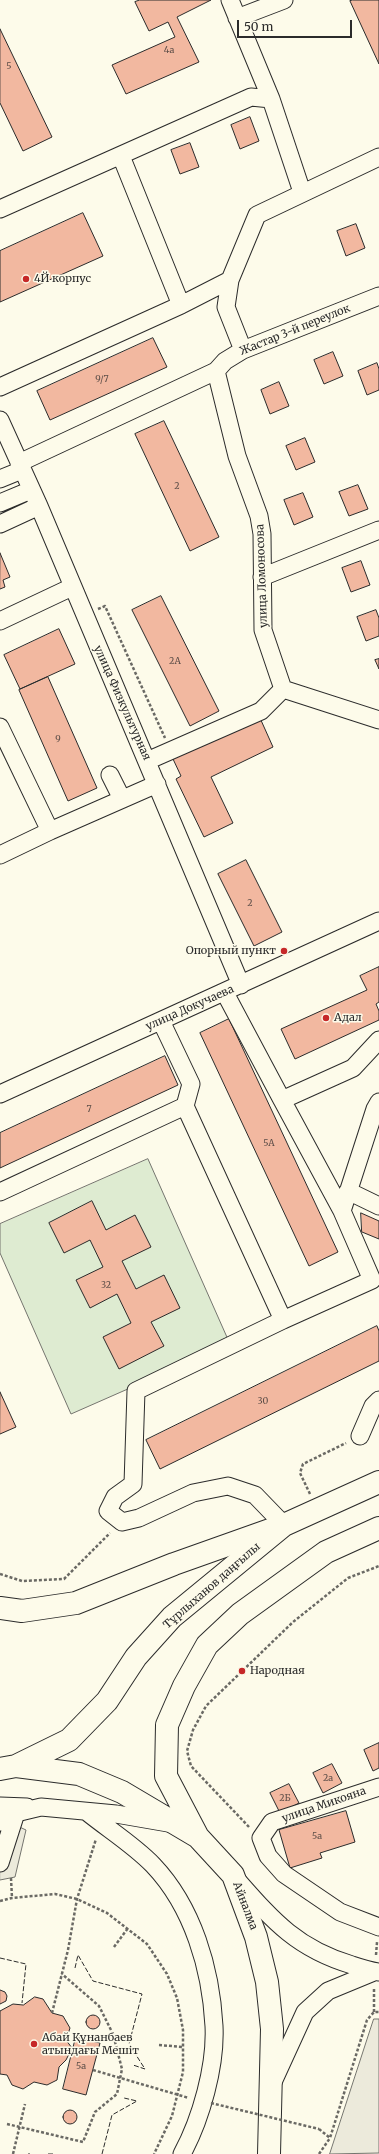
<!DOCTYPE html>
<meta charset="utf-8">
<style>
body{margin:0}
#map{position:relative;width:379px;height:2154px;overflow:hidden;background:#fdfbea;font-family:Merriweather,serif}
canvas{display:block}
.scale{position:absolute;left:237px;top:20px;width:115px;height:18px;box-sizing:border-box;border:2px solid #2b2b2b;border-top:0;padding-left:5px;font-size:12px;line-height:14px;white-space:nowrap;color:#2b2b2b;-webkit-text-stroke:3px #fdfbea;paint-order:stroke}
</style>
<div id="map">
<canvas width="379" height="2154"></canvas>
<div class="scale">50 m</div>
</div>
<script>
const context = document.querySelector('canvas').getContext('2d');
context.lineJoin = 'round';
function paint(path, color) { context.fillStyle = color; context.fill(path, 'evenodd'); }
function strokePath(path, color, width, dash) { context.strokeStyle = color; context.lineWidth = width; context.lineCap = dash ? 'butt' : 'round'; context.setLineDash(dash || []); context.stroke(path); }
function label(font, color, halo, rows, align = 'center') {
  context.font = font + ' Merriweather,serif'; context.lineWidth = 3; context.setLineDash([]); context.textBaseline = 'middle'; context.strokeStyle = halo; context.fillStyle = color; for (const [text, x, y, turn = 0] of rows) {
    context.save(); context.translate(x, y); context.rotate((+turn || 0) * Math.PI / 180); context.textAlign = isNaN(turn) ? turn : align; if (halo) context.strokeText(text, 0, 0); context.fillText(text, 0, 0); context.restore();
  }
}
const green = new Path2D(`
 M148 1159 230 1344 71 1414 0 1253V1224Z`);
const parking = new Path2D(`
 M0 1818 26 1830 15 1877 0 1880Z
 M374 2019H379V2153L330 2154Z`);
const building = new Path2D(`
 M140 0H211L177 17 199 62 126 94 112 65 175 37 168 22 149 31 135 2Z
 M353 0H379V64L350 1Z
 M0 29 52 137 23 151 0 103Z
 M250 117 259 141 240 149 231 125Z
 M190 143 199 167 180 174 171 150Z
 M83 213 103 256 0 302V251Z
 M356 224 365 248 346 256 337 231Z
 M153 338 167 367 50 420 37 391Z
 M333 352 343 376 324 384 314 360Z
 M377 363 379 369V390L367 395 358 371Z
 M279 382 289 406 270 414 261 390Z
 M164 421 219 537 190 551 135 434Z
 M305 438 315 462 296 470 286 446Z
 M358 485 368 509 349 516 339 492Z
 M303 493 313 517 294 525 284 500Z
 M0 553 10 577 3 580 5 587 0 589Z
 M361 561 370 585 351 592 342 568Z
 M161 596 219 711 190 726 132 610Z
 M376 610 379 618V636L366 641 357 617Z
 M59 629 75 664 20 689 4 655Z
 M379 659V669L375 660Z
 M48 677 97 788 68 801 19 690Z
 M260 718 273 747 211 777 233 823 204 837 176 779 181 776 173 759Z
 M246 860 282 932 254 946 218 874Z
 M379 967V1002L376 1004 379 1011V1020L295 1059 281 1029 367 990 360 976Z
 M229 1019 338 1252 309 1266 200 1033Z
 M165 1056 178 1085 0 1168V1133Z
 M92 1201 106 1230 135 1215 151 1247 122 1261 136 1289 164 1275 180 1308 151 1322 164 1346 119 1369 103 1337 131 1323 117 1294 90 1308 76 1280 103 1267 90 1240 64 1253 49 1223Z
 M361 1213 379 1221V1239L362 1232Z
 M377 1326 379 1331V1361L160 1469 146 1440Z
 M0 1392 16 1427 0 1434Z
 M379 1743V1768L373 1771 364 1750Z
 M332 1764 342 1783 323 1793 313 1773Z
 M289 1784 299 1803 280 1813 270 1793Z
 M346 1811 355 1842 320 1853 322 1858 290 1868 279 1830Z
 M0 1990 5 1992 7 1996 6 2001 0 2004Z
 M35 1997 43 1999 52 2013 63 2016 70 2028 66 2040 72 2048 66 2060 59 2067 57 2080 47 2085 34 2082 23 2089 12 2085 7 2075 0 2074V2011L13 2004 23 2005Z
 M86 2022a7 7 0 1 1 14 0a7 7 0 1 1-14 0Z
 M76 2037 100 2043 86 2095 63 2089Z
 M63 2117a7 7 0 1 1 14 0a7 7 0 1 1-14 0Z`);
const path = new Path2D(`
 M98 609 105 606 165 738
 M310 1494 300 1473 303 1464 346 1443
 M0 1574 22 1581 64 1579 110 1533
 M249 1827 191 1766 187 1751 193 1730 206 1706 293 1622 348 1578 379 1566
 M11 1878 12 1898
 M0 1901 12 1898 55 1894 77 1899 107 1913 147 1944 167 1974 177 1998 183 2030V2072L172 2116 154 2154
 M114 1947 128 1928
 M376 1955 377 1942
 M374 2012V1988
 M52 2013 68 1950 77 1899 96 1839
 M159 2045 183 2047
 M93 2070 189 2098
 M7 2124 83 2142 95 2112 117 2094 122 2069 113 2034 99 2006 62 1974
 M319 2129 330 2138 367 2020 374 2012H379
 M13 2154 25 2104
 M319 2154 330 2138`);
const minor = new Path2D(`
 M230 0 271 99
 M237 18 284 0
 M121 156 181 305 230 280
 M0 209 251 97 271 99 302 192
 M243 350 226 307 230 280 257 215 379 157
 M216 371 237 456 259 516 262 534 263 630 283 689
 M0 387 181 305
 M0 420 39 506 241 985
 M19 463 216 371 225 361 243 350 379 296
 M0 479 22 470
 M0 503 31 490
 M0 524 39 506
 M262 577 379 530
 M0 621 72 587
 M283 689 379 720
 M0 727 50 831 157 784
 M147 761 261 711 283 689
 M110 775 122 799
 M0 855 50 831
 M225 993 282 1100 353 1068 379 1040
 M0 1094 379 921
 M282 1100 342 1211
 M185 1106 283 1320 136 1391 133 1484 115 1497 108 1511 122 1522 139 1518 193 1493 228 1486 255 1495 284 1525
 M348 1191 379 1206
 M0 1192 185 1106 191 1084 161 1021
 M283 1320 372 1280 342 1211 375 1109 379 1102
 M360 1436 373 1406 379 1400
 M379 1787 272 1822 261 1838 268 1856 284 1874 340 1912 379 1927
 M0 1806 27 1807
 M87 1812C108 1829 135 1846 153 1865 193 1907 211 1969 214 2026 216 2066 201 2119 182 2154
 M0 1822 16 1813 41 1807 116 1814 168 1823
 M0 1863 16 1813
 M238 1881C274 1922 298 1949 352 1965 361 1968 370 1971 379 1972
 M273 2082 305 2012 328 1991 374 1972`);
const major = new Path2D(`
 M0 1608 22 1611 76 1603 174 1564 281 1526`);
const highway = new Path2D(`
 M16 1766 69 1740 107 1701 136 1657 172 1617 284 1525 379 1482
 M0 1769 16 1766 79 1774 122 1792 198 1837 233 1875 256 1937 267 1982 272 2029 269 2154
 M198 1837 166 1776 167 1725 184 1686 207 1645 240 1614 326 1552 379 1528`);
const pathBridge = new Path2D(`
 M211 2103 319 2129`);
const fence = new Path2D(`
 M0 1958 26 1964 22 2003
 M75 1968 78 1955 93 1981 142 1994 129 2044 145 2069 133 2065
 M29 2154V2153
 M48 2154H55
 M102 2154 112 2115 137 2101 124 2098`);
const markers = [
 [26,279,4,"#c62828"],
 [284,951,4,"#c62828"],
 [326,1018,4,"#c62828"],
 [242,1671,4,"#c62828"],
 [34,2044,4,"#c62828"]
];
const numberNames = [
 ["4а",169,50],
 ["5",9,66],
 ["9/7",102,379],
 ["2",177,486],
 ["2А",175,661],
 ["9",58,739],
 ["2",250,903],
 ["7",89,1109],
 ["5А",269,1143],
 ["32",106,1285],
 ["30",263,1401],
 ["2а",328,1778],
 ["2Б",285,1798],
 ["5а",317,1836],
 ["5а",81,2066]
];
const poiNames = [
 ["4Й корпус",34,279],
 ["Опорный пункт",276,951,"right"],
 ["Адал",334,1018],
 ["Народная",250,1671],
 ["Абай Құнанбаев",42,2038],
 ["атындағы Мешіт",42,2051]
];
const streetNames = [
 ["Жастар 3-й переулок",295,330,-22],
 ["улица Ломоносова",262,576,-92],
 ["улица Физкультурная",122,703,66],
 ["улица Докучаева",190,1008,-24],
 ["Тұрлыханов даңғылы",212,1586,-41],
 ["улица Микояна",324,1805,-19],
 ["Айналма",245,1906,69]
];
paint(green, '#deebd1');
strokePath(green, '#74746e', 1);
paint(parking, '#eceadb');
strokePath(parking, '#74746e', 1);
paint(building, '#f2b8a0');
strokePath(building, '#2b2b2b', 1);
strokePath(minor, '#2b2b2b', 19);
strokePath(major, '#2b2b2b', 24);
strokePath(highway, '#2b2b2b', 24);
strokePath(path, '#6a6964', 2.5, [3, 2]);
strokePath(minor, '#fdfbea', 17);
strokePath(major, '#fdfbea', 22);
strokePath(highway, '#fdfbea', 22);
strokePath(pathBridge, '#6a6964', 2.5, [3, 2]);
strokePath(fence, '#2b2b2b', 1, [5, 2]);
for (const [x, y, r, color] of markers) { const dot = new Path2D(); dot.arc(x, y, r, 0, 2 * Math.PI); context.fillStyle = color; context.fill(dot); strokePath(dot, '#fdfbea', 1.5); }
label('9px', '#5d4e48', null, numberNames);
label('11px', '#2b2b2b', '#fdfbea', poiNames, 'left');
label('11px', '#2b2b2b', '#fdfbea', streetNames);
</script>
